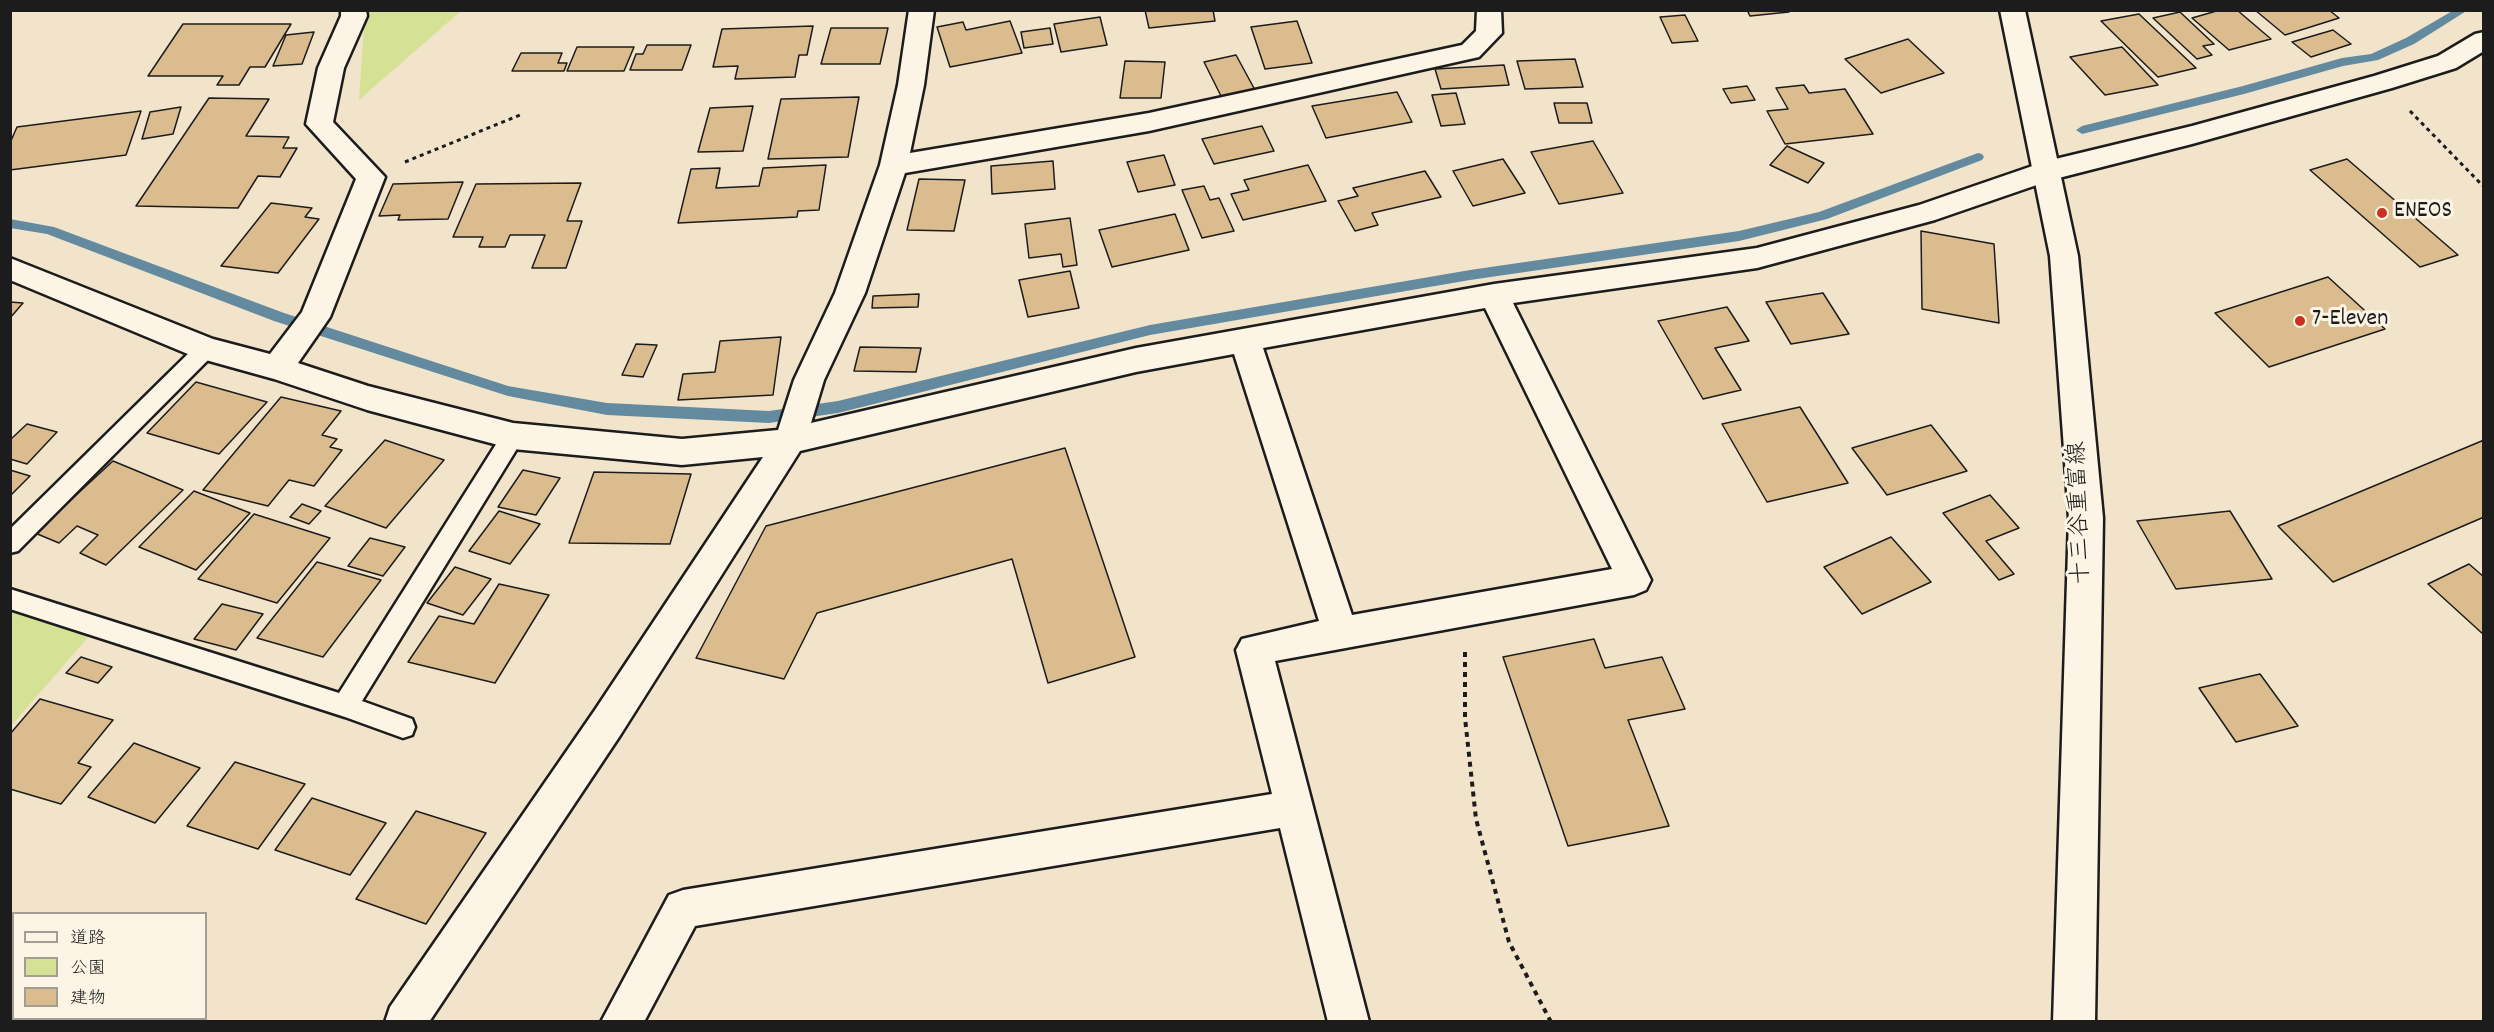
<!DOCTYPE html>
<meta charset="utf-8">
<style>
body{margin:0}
#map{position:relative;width:2494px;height:1032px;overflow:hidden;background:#f2e4cb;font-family:Dekko,"Klee One",sans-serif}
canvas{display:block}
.frame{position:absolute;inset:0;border:12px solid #1c1c1c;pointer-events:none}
.legend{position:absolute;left:12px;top:912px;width:195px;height:108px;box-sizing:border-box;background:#fcf5e5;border:2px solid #a29e95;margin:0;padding:8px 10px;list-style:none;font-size:18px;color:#1c1c1c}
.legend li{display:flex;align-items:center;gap:12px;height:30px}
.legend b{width:30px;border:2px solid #a29e95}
</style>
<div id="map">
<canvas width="2494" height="1032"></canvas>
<div class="frame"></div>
<ul class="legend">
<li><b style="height:8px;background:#fcf5e5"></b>道路</li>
<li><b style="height:16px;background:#d5e194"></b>公園</li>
<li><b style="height:16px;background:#dbbc8e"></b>建物</li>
</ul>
</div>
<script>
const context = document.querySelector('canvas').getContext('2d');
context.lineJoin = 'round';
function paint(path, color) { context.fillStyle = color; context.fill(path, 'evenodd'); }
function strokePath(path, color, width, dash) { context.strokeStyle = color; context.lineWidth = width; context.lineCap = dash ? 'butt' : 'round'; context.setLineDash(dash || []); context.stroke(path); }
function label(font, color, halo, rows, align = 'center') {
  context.font = font + ' Dekko,"Klee One",sans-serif'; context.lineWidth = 6; context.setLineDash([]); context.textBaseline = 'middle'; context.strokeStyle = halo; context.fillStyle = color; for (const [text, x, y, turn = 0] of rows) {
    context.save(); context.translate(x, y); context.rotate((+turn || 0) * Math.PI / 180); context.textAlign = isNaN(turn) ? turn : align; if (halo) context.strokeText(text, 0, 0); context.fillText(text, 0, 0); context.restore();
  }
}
const green = new Path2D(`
 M365 11H461L359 100Z
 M11 611 90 635 11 726 10 611Z`);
const stream = new Path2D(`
 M2454 10H2468L2414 44 2378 60 2343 66 2244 94 2082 134 2076 130 2082 126 2243 86 2342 58 2371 54 2406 38Z
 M1978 153 1982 154 1984 157 1982 160 1827 219 1739 241 1470 280 1150 335 838 413 769 423 607 415 508 396 274 321 47 234 10 228V219L54 227 284 313 508 386 607 403 769 411 838 401 1150 325 1470 270 1739 231 1819 212Z`);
const building = new Path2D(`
 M1145 10H1213L1215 21 1149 28Z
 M1747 10H1788L1789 12 1750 16Z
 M2220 10H2237L2271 39 2229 50 2192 18Z
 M2255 10H2329L2339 18 2285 35Z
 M2180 12 2214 44 2203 46 2212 55 2197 59 2153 18Z
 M2139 14 2196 68 2158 77 2101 21Z
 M1685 15 1698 41 1672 43 1660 17Z
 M1100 17 1107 45 1061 52 1054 24Z
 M1010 21 1022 53 950 67 937 27 963 22 966 30Z
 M1297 21 1312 63 1265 69 1251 27Z
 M183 24H291L265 67H250L239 85H217L223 76H148Z
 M813 26 807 55H799L795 77 735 79 738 66 713 67 722 29Z
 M831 28H888L880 64H821Z
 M1050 28 1053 44 1024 48 1021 32Z
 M2333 30 2351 44 2311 57 2292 42Z
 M314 32 302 64 273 66 286 35Z
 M1908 39 1944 73 1881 93 1845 59Z
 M647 45H691L682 70H630L636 54H643Z
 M577 47H634L624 71H567Z
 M2122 47 2158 85 2105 95 2070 57Z
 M521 53H562L558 63H567L564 71H512Z
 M1236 55 1255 90 1222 98 1204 62Z
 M1575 59 1583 87 1525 89 1517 61Z
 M1125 61 1165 62 1161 98H1120Z
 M1504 65 1509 85 1441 89 1435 69Z
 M1804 85 1809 93 1845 89 1873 134 1785 144 1767 111 1788 109 1776 88Z
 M1747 86 1755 100 1731 103 1723 89Z
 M1397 92 1412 122 1326 138 1312 106Z
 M1456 93 1465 124 1441 126 1432 95Z
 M859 97 848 157 768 159 781 99Z
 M209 98 269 99 246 136 289 137 283 148H297L280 177 258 176 238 208 136 206Z
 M1554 103H1587L1592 123H1559Z
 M753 106 743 151 698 152 710 108Z
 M181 107 173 134 142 139 150 112Z
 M141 111 126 155 10 170V143L17 127Z
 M1262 126 1274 151 1214 164 1202 139Z
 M1593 141 1623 193 1559 204 1531 152Z
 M1787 146 1824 163 1808 183 1770 165Z
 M1164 155 1175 185 1138 192 1127 162Z
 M1503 159 1525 193 1473 206 1453 171Z
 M2347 159 2458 255 2420 267 2310 170Z
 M1053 161 1055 189 992 194 991 166Z
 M826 165 819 210 798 211 797 217 678 223 691 169 720 168 716 188 759 186 763 168Z
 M1308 165 1326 201 1243 220 1231 194 1249 190 1244 180Z
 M1425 171 1441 197 1372 213 1378 225 1355 231 1338 201 1358 196 1353 188Z
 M919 179 965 180 954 231 907 230Z
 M463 182 448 219 398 220 400 215 379 216 393 184Z
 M581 183 567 221H582L566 268H532L545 235H510L505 247H479L483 237H453L476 184Z
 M1204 186 1210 200 1219 198 1234 231 1202 238 1182 190Z
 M271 203 312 208 305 217 319 219 278 273 221 266Z
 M1175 214 1189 250 1112 267 1099 230Z
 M1070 218 1077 265 1063 267 1061 254 1029 258 1025 224Z
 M1921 231 1994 244 1999 323 1922 309Z
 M1070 271 1079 308 1028 317 1019 280Z
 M2328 277 2385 329 2269 367 2215 313Z
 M1823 293 1849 334 1791 344 1766 302Z
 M919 294 918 307 872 308 873 296Z
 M10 302 23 303 10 318Z
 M1727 307 1749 341 1715 348 1741 390 1703 399 1658 321Z
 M781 337 773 395 678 400 683 374 715 372 720 341Z
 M636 344 657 345 643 377 622 375Z
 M860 347 921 348 916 372 854 371Z
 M196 382 267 402 219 454 147 433Z
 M281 397 341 411 322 435 337 439 330 447 342 450 314 486 289 480 268 506 203 490Z
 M1800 407 1848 483 1767 502 1722 424Z
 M27 424 57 432 27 464 10 459V440Z
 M1931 425 1967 471 1887 495 1852 448Z
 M385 440 444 460 386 528 325 506Z
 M2484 440V517L2333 582 2278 526Z
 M1065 448 1135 657 1048 683 1012 559 817 613 784 679 696 658 766 526Z
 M113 461 183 490 106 565 80 553 98 535 77 526 59 543 35 533Z
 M10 470 30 476 10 496Z
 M523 470 560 478 536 515 498 507Z
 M594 472 691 474 670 544 569 543Z
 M194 491 250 513 196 570 139 547Z
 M1990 495 2019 528 1986 541 2014 574 1999 580 1943 513Z
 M302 504 321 511 309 524 290 517Z
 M499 511 540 524 510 564 469 551Z
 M2230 511 2272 579 2176 589 2137 521Z
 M254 514 330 538 277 603 198 579Z
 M1891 537 1931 582 1862 614 1824 567Z
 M370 538 405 547 383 576 348 566Z
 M317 562 381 580 323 657 257 638Z
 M2469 564 2484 577V635L2428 584Z
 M455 567 491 579 463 615 427 603Z
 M499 584 549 595 495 683 408 662 439 616 474 624Z
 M222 604 263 614 236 650 194 639Z
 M1594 639 1605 668 1662 657 1685 709 1628 720 1669 826 1568 846 1503 657Z
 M81 657 112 667 98 683 66 673Z
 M2260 674 2298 726 2236 742 2199 688Z
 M40 699 113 720 78 763 91 767 61 804 10 789V734Z
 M134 743 200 768 155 823 88 797Z
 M235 762 305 784 258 849 187 826Z
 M312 798 386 823 350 875 275 850Z
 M416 811 486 833 426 924 356 899Z`);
const pathFar1 = new Path2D(`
 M2410 111 2484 187
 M405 162 520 115`);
const path = new Path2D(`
 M1465 652V718L1476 819 1509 942 1551 1022`);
const service = new Path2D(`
 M206 341 213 343 216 349 213 355 18 551 10 553V529L199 343Z
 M513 427 521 430 524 436 521 442 362 701 412 719 415 727 412 735 403 738 345 717 10 609V589L339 693 505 430Z`);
const minor = new Path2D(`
 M341 10H366L367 16 344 68 333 122 385 177 330 317 298 363 368 386 513 423 682 439 778 430 794 380 835 293 880 165 898 85 909 10H934L924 85 910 153 1149 113 1462 45 1476 31 1477 10H1501L1502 33 1479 57 1470 59 1149 131 905 173 865 293 824 380 811 423 1136 348 1494 284 1757 248 1919 205 2047 161 2057 164 2061 171 2057 178 1935 220 1757 268 1513 303 1651 580 1646 590 1634 595 1275 661 1369 1022H1328L1280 828 695 926 644 1022H601L669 895 683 890 1272 794 1236 650 1242 639 1319 621 1234 354 1136 372 800 451 621 734 429 1022H385L390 1007 595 710 763 457 682 465 513 449 367 410 274 379 195 357 10 280V258L213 339 270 354 302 312 356 179 306 124 318 68 341 16ZM1485 308 1612 569 1352 615 1263 348Z`);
const tertiary = new Path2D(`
 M2484 32V51L2456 68 2392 88 2192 144 2047 181 2037 178 2033 171 2037 164 2047 161 2192 126 2374 76 2438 56 2475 34Z`);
const secondary = new Path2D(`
 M2000 10H2025L2078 256 2103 518 2095 1022H2053L2069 518 2050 256Z`);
const markers = [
 [2382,213,6,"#c8321e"],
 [2300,321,6,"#c8321e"]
];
const poiNames = [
 ["ENEOS",2394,213],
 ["7-Eleven",2312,321]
];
const streetNames = [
 ["十三谷重富線",2082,513,-92]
];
paint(green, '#d5e194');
paint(stream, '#638a9e');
paint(building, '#dbbc8e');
strokePath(building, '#1c1c1c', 1.5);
strokePath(service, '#1c1c1c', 5);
strokePath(minor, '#1c1c1c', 5);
strokePath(tertiary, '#1c1c1c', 5);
strokePath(secondary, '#1c1c1c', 5);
strokePath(pathFar1, '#1c1c1c', 3, [4, 4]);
strokePath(path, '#1c1c1c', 4, [5, 5]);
paint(service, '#fcf5e5');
paint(minor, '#fcf5e5');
paint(tertiary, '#fcf5e5');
paint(secondary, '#fcf5e5');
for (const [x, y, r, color] of markers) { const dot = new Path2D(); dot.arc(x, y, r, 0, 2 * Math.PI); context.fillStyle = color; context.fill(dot); strokePath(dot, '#fcf5e5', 2); }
label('24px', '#1c1c1c', '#fcf5e5', poiNames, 'left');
label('24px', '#1c1c1c', '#fcf5e5', streetNames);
</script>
